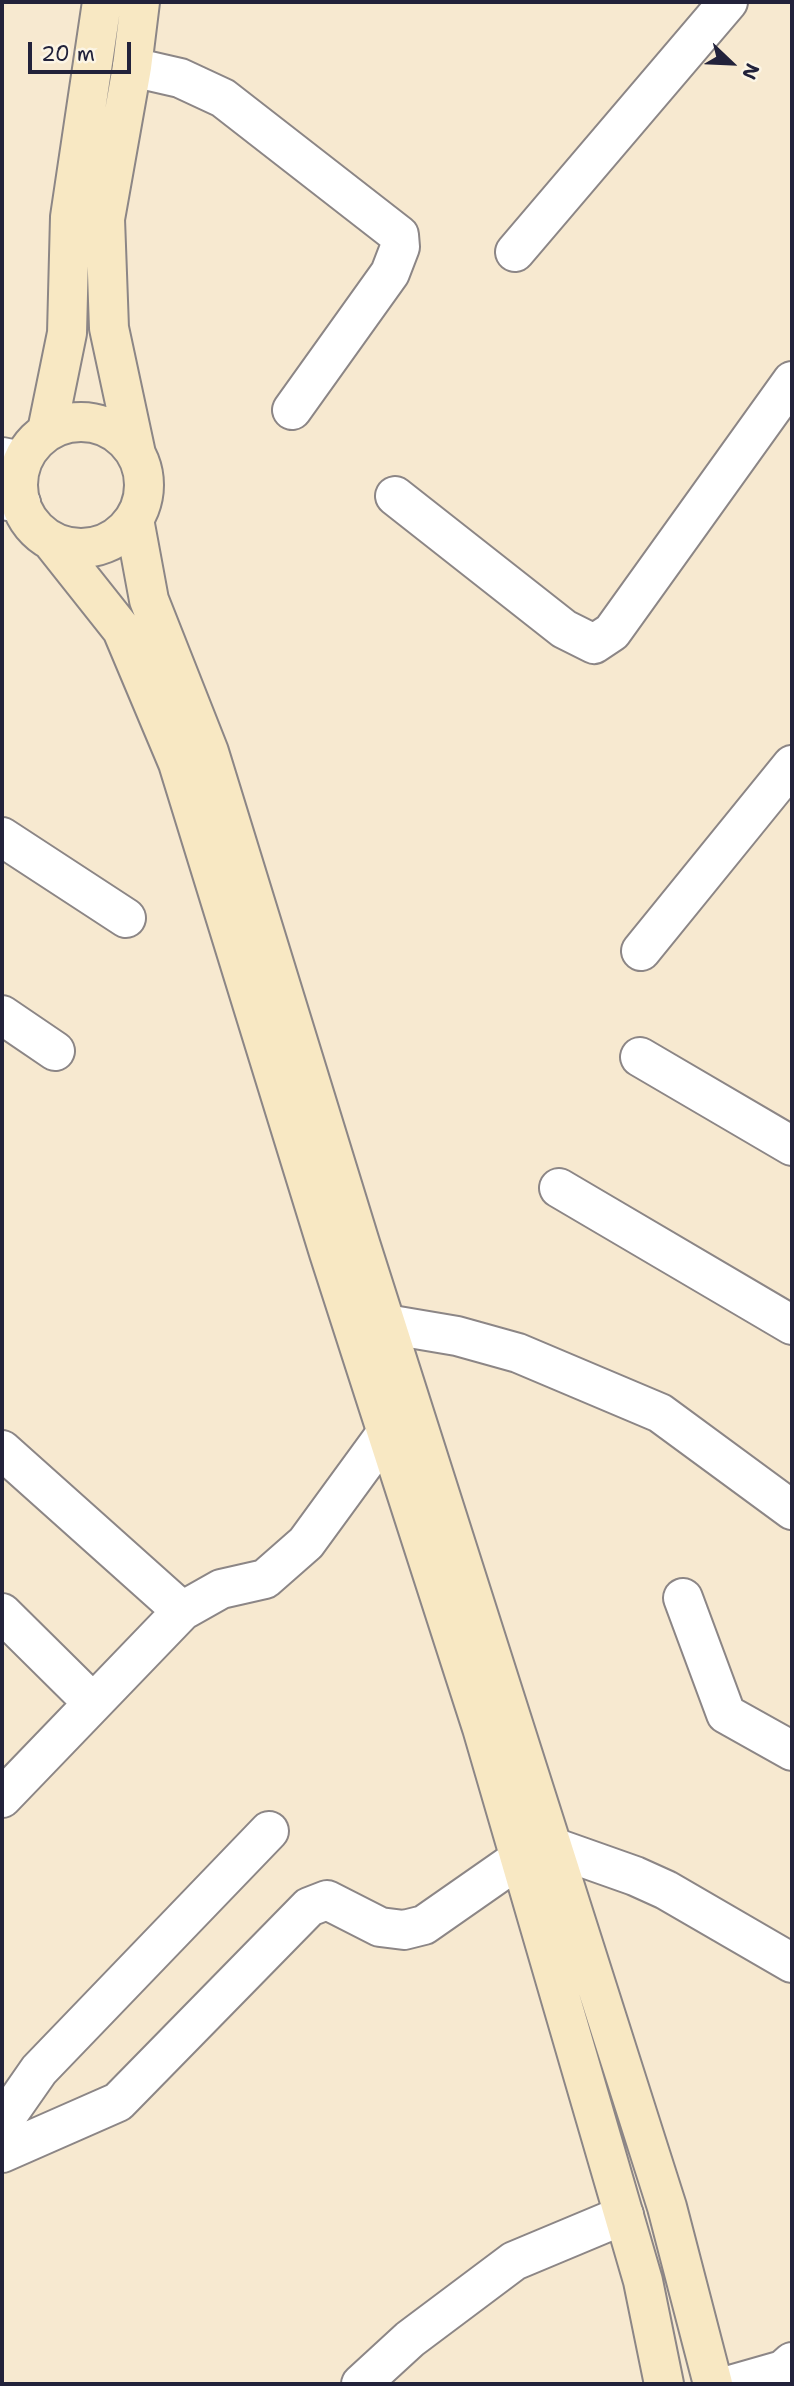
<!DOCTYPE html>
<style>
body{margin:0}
#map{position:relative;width:794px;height:2386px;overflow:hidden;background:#f7e9d0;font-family:"Shantell Sans",sans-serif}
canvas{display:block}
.frame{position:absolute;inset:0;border:4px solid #22223b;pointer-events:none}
.north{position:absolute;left:696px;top:28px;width:70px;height:70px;-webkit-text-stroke:5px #fcf5e5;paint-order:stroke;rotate:113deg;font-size:19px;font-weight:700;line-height:28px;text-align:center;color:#22223b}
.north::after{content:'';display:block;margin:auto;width:24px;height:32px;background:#22223b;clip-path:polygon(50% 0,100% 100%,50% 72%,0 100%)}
.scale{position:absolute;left:28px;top:42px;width:103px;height:32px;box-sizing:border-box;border:4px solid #22223b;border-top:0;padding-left:9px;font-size:21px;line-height:24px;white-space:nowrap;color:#22223b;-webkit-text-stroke:5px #fcf5e5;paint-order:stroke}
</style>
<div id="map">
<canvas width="794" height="2386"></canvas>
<div class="frame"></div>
<div class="north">N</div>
<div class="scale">20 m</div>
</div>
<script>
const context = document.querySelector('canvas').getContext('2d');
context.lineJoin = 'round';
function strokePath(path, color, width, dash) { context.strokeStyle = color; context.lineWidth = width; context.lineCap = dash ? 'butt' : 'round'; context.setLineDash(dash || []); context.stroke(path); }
const street = new Path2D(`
 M132 67 180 78 223 98 399 235 400 247 390 273 292 410
 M515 252 728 2
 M2 457 22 461
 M395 496 564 629 594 644 612 632 792 381
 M2 500 21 503
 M2 837 126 918
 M641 951 792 765
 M2 1015 55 1051
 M640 1057 792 1146
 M559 1188 792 1325
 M386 1324 457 1336 518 1353 660 1413 792 1510
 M2 1450 182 1611
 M683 1598 726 1714 792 1751
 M2 1613 93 1703
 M2 1798 182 1611 221 1589 265 1579 306 1543 387 1432
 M553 1847 635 1876 666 1890 792 1963
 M2 2123 39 2070 269 1831
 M2 2153 118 2102 309 1907 327 1900 380 1927 404 1930 424 1925 520 1858
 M361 2384 410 2339 514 2261 624 2215
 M734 2384 783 2370 792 2362`);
const secondary = new Path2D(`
 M18 485a63 63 0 1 1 126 0a63 63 0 1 1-126 0Z
 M47 431 67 333 70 217 102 2
 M136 454 109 328 105 219 132 67 140 2
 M134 519 149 600 209 752 360 1243 667 2207 713 2384
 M53 543 122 630 178 763 329 1253 482 1728 643 2281 664 2384`);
strokePath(street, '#8c8686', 42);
strokePath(secondary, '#8c8686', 42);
strokePath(street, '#fff', 38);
strokePath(secondary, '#f8e8c3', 38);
</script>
